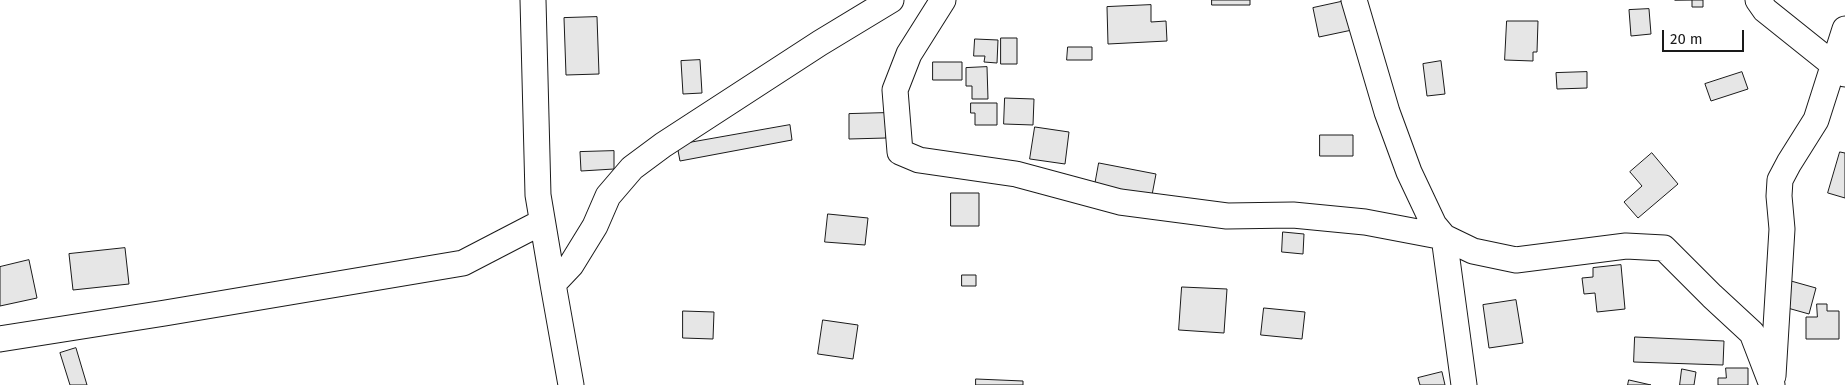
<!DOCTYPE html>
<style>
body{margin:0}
#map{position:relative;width:1845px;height:385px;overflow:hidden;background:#fff;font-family:"Fira Sans",sans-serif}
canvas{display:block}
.scale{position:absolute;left:1662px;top:30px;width:82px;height:22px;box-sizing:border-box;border:2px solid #1a1a1a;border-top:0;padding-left:6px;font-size:15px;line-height:18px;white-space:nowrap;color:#1a1a1a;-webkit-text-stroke:4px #fff;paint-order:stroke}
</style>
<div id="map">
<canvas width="1845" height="385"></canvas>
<div class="scale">20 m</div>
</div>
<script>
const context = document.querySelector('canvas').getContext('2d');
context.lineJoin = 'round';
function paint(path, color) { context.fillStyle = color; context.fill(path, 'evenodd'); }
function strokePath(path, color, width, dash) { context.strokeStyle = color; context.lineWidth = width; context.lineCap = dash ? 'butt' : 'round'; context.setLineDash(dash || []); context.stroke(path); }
const building = new Path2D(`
 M1212 0H1250V5H1212Z
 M1675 0H1703V7H1692V0Z
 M1345 1 1352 30 1319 37 1313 8Z
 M1151 5V22L1166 21 1167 41 1108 44 1107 7Z
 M1649 9 1651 34 1631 36 1629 10Z
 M597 17 599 74 566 75 564 18Z
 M1507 21H1538L1537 52H1533V61L1505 60Z
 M1001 38H1017V64H1001Z
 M975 39 998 40 997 63 984 62 985 56H974Z
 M1068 47H1092V60H1067Z
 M700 60 702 93 683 94 681 61Z
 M1441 61 1445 94 1427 96 1423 64Z
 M933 62H962V80H933Z
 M987 67 988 99H972V86H966V68Z
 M1587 72V88L1557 89 1556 73Z
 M1742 72 1748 89 1711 101 1705 84Z
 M1005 98 1034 99 1033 125 1004 124Z
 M971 103H997V125H975V113H971Z
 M886 113V138L849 139V114Z
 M790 125 792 140 680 161 677 145Z
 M1035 127 1069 132 1065 164 1030 159Z
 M1320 135H1353V156H1320Z
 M614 151V169L581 171 580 152Z
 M1840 152 1845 153V198L1828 193Z
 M1652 153 1678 184 1638 218 1624 202 1642 186 1630 172Z
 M1099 163 1156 174 1152 195 1095 185Z
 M951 193H979V226H951Z
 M828 214 868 218 865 245 825 242Z
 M1283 232 1304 234 1303 254 1282 252Z
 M125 248 129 284 73 290 69 254Z
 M29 260 37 298 0 306V267Z
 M1621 265 1625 309 1597 312 1595 293 1584 294 1582 278 1593 277V268Z
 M962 275H976V286H962Z
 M1791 281 1816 288 1809 314 1784 307Z
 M1182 287 1227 289 1224 333 1179 330Z
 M1516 300 1523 343 1489 348 1483 305Z
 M1817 304H1827V311H1839V339H1806V317H1817Z
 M1264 308 1305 312 1302 339 1261 335Z
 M683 311 714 312 713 339 683 338Z
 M823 320 858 325 853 359 818 354Z
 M1635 337 1724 341 1723 365 1634 362Z
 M76 348 87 385H70L60 353Z
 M1726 368H1748V385H1718V378H1726Z
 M1682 369 1696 372 1694 385H1680Z
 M1442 372 1445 385H1420L1418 378Z
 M976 379 1023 381V385H976Z
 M1629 380 1651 385H1628Z`);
const minor = new Path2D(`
 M533 0 538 195 553 284
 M943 0 909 54 895 90 900 152 919 160 1016 174 1120 202 1227 216 1293 215 1365 222 1444 237 1464 385
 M1354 0 1387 112 1409 172 1434 225 1444 237 1473 251 1516 260 1626 246 1664 248 1712 296 1752 333 1772 385
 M1758 0 1765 10 1845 74
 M0 339 165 313 463 263 542 222
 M1773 376 1782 229 1779 196 1780 180 1789 163 1816 120 1845 29
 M571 385 553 284 571 265 595 226 608 196 632 168 663 145 820 43 891 0`);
paint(building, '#e6e6e6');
strokePath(building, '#1a1a1a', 1);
strokePath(minor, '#1a1a1a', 27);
strokePath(minor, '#fff', 25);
</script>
